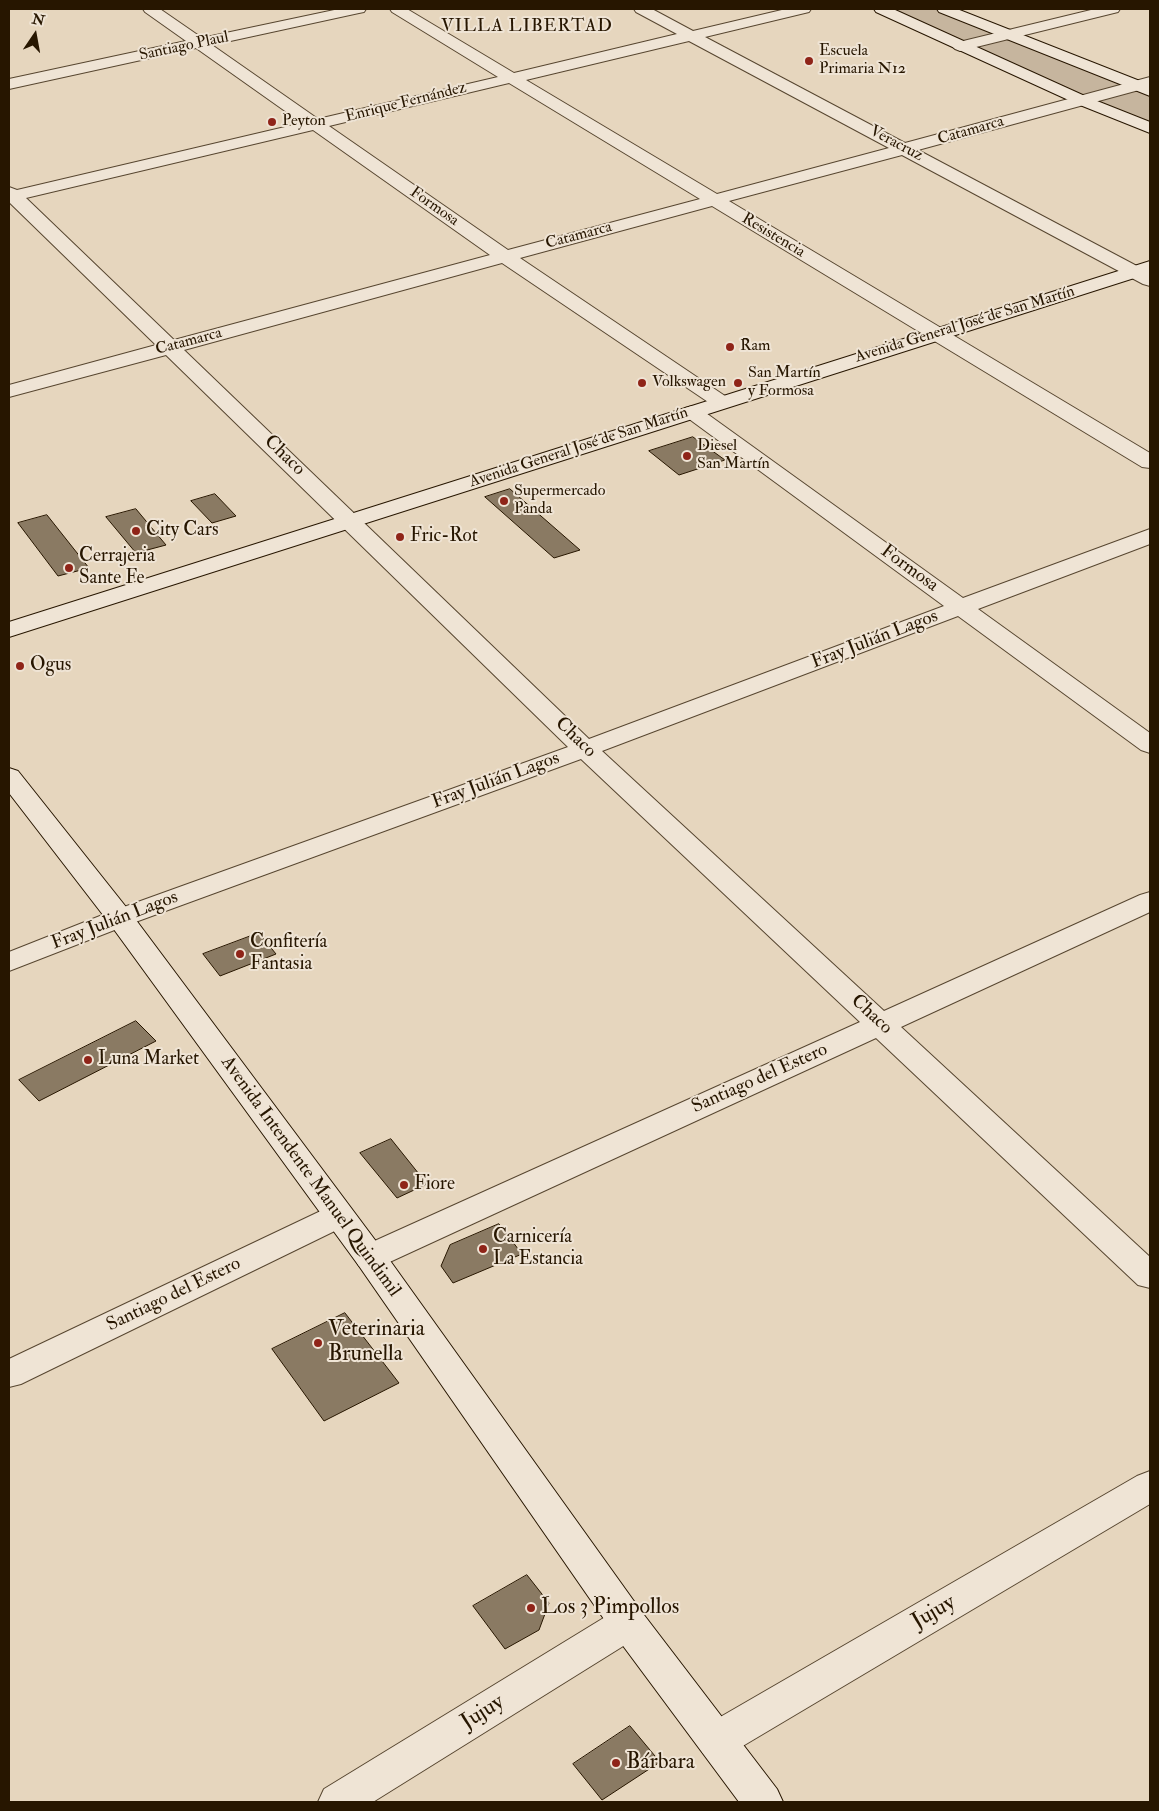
<!DOCTYPE html>
<meta charset="utf-8">
<style>
body{margin:0}
#map{position:relative;width:1159px;height:1811px;overflow:hidden;background:#e6d6be;font-family:"IM FELL Double Pica",serif}
canvas{display:block}
.frame{position:absolute;inset:0;border:10px solid #271600;pointer-events:none}
.north{position:absolute;left:10px;top:10px;width:50px;height:50px;-webkit-text-stroke:4px #efe4d5;paint-order:stroke;rotate:12deg;font-size:14px;font-weight:700;line-height:20px;text-align:center;color:#271600}
.north::after{content:'';display:block;margin:auto;width:18px;height:22px;background:#271600;clip-path:polygon(50% 0,100% 100%,50% 72%,0 100%)}
</style>
<div id="map">
<canvas width="1159" height="1811"></canvas>
<div class="frame"></div>
<div class="north">N</div>
</div>
<script>
const context = document.querySelector('canvas').getContext('2d');
context.lineJoin = 'round';
function paint(path, color) { context.fillStyle = color; context.fill(path, 'evenodd'); }
function strokePath(path, color, width, dash) { context.strokeStyle = color; context.lineWidth = width; context.lineCap = dash ? 'butt' : 'round'; context.setLineDash(dash || []); context.stroke(path); }
function label(font, color, halo, rows, align = 'center') {
  context.font = font + ' "IM FELL Double Pica",serif'; context.lineWidth = 4; context.setLineDash([]); context.textBaseline = 'middle'; context.strokeStyle = halo; context.fillStyle = color; for (const [text, x, y, turn = 0] of rows) {
    context.save(); context.translate(x, y); context.rotate((+turn || 0) * Math.PI / 180); context.textAlign = isNaN(turn) ? turn : align; if (halo) context.strokeText(text, 0, 0); context.fillText(text, 0, 0); context.restore();
  }
}
const green = new Path2D(`
 M881 9H944L1150 91V128L1081 100Z`);
const building = new Path2D(`
 M693 437 725 460 679 475 649 451Z
 M510 489 580 550 554 558 485 497Z
 M215 494 236 516 212 523 191 501Z
 M136 509 166 545 136 553 106 517Z
 M47 515 89 568 58 576 18 523Z
 M259 933 276 954 220 976 203 954Z
 M136 1021 156 1041 39 1101 19 1080Z
 M391 1139 427 1184 397 1198 360 1153Z
 M499 1224 522 1254 453 1283 441 1266 450 1245Z
 M345 1313 399 1383 324 1421 272 1349Z
 M527 1575 549 1603 539 1630 505 1649 473 1606Z
 M630 1726 660 1762 602 1800 573 1764Z`);
const street = new Path2D(`
 M143 9H160L202 38 339 9H366L364 12 359 13 212 45 318 119 498 77 392 12 390 9H407L514 73 677 34 636 12 634 9H652L693 31 786 9H811L809 12 705 37 905 143 1150 77V87L918 150 1150 273V286L1143 284 902 155 729 201 1150 453V468L1142 467 712 206 520 258 728 398 731 402 728 406 721 408 714 406 502 263 184 350 589 739 944 606 685 416 682 412 685 408 692 406 699 408 963 598 1150 529V544L978 609 1150 733V753L1141 750 958 616 602 751 884 1011 1140 895 1150 892V912L901 1027 1150 1257V1288L1138 1285 876 1038 381 1266 370 1269 359 1266 354 1257 359 1248 860 1022 581 759 130 924 9 971V952L110 912 568 747 166 355 9 397V385L156 345 9 202V187L17 190 302 123 196 48 9 89V79L186 41 145 12ZM689 41 889 148 717 194 526 80ZM509 83 700 199 508 250 329 126ZM313 130 490 255 174 340 26 198Z
 M1095 9H1120L1118 12 960 51 955 49 952 46 955 43Z
 M338 1204 349 1208 354 1216 349 1224 21 1384 9 1387V1359L327 1208Z
 M1150 1471V1504L731 1753 717 1758 703 1753 697 1740 703 1727 1137 1476Z
 M628 1607 641 1611 647 1623 641 1635 373 1802H318L324 1789 615 1611Z`);
const secondary = new Path2D(`
 M874 9H893L1087 97 1150 122V133L1075 103 876 12Z
 M937 9H957L1150 85V96L939 12Z
 M1150 261V273L9 637V622Z
 M9 768 18 771 130 912 381 1248 641 1611 777 1789 783 1802H739L615 1635 359 1266 110 924 9 793Z`);
const markers = [
 [809,61,5,"#8f2418"],
 [272,122,5,"#8f2418"],
 [730,347,5,"#8f2418"],
 [642,383,5,"#8f2418"],
 [738,383,5,"#8f2418"],
 [687,456,5,"#8f2418"],
 [504,501,5,"#8f2418"],
 [136,531,5,"#8f2418"],
 [400,537,5,"#8f2418"],
 [69,568,5,"#8f2418"],
 [20,666,5,"#8f2418"],
 [240,954,5,"#8f2418"],
 [88,1060,5,"#8f2418"],
 [404,1185,5,"#8f2418"],
 [483,1249,5,"#8f2418"],
 [318,1343,5,"#8f2418"],
 [531,1608,5,"#8f2418"],
 [616,1763,5,"#8f2418"]
];
const farStreetnames = [
 ["Santiago Plaul",184,47,-12],
 ["Enrique Fernández",406,103,-14],
 ["Catamarca",971,131,-16],
 ["Veracruz",896,144,28],
 ["Formosa",434,207,35],
 ["Catamarca",579,236,-15],
 ["Resistencia",773,236,31],
 ["Avenida General José de San Martín",965,325,-17],
 ["Catamarca",189,342,-15],
 ["Avenida General José de San Martín",579,448,-18]
];
const farPoinames = [
 ["Escuela",819,52],
 ["Primaria N12",819,70],
 ["Peyton",282,122],
 ["Ram",740,347],
 ["San Martín",748,374],
 ["y Formosa",748,392],
 ["Volkswagen",652,383],
 ["Diesel",697,447],
 ["San Martín",697,465],
 ["Supermercado",514,492],
 ["Panda",514,510]
];
const farQuarternames = [
 ["VILLA LIBERTAD",527,27]
];
const streetNames = [
 ["Chaco",284,456,44],
 ["Formosa",909,569,36],
 ["Fray Julián Lagos",875,640,-21],
 ["Chaco",575,738,44],
 ["Fray Julián Lagos",496,781,-20],
 ["Fray Julián Lagos",115,921,-21],
 ["Chaco",871,1015,43],
 ["Santiago del Estero",760,1079,-24],
 ["Avenida Intendente Manuel Quindimil",310,1177,54],
 ["Santiago del Estero",174,1295,-26]
];
const poiNames = [
 ["City Cars",146,531],
 ["Fric-Rot",410,537],
 ["Cerrajeria",79,557],
 ["Sante Fe",79,579],
 ["Ogus",30,666],
 ["Confitería",250,943],
 ["Fantasia",250,965],
 ["Luna Market",98,1060],
 ["Fiore",414,1185],
 ["Carnicería",493,1238],
 ["La Estancia",493,1260]
];
const nearPoinames = [
 ["Veterinaria",328,1330],
 ["Brunella",328,1355],
 ["Los 3 Pimpollos",541,1608],
 ["Bárbara",626,1763]
];
const nearStreetnames = [
 ["Jujuy",934,1613,-30],
 ["Jujuy",483,1713,-32]
];
paint(green, '#c6b59e');
paint(building, '#8a7a63');
strokePath(building, '#271600', 1);
strokePath(street, '#574630', 2);
strokePath(secondary, '#271600', 2);
paint(street, '#efe4d5');
paint(secondary, '#efe4d5');
for (const [x, y, r, color] of markers) { const dot = new Path2D(); dot.arc(x, y, r, 0, 2 * Math.PI); context.fillStyle = color; context.fill(dot); strokePath(dot, '#efe4d5', 2); }
label('16px', '#271600', '#efe4d5', farStreetnames);
label('16px', '#271600', '#efe4d5', farPoinames, 'left');
context.letterSpacing = '1px';
label('18px', '#271600', '#efe4d5', farQuarternames);
context.letterSpacing = '0px';
label('19px', '#271600', '#efe4d5', streetNames);
label('19px', '#271600', '#efe4d5', poiNames, 'left');
label('22px', '#271600', '#efe4d5', nearPoinames, 'left');
label('22px', '#271600', '#efe4d5', nearStreetnames);
</script>
